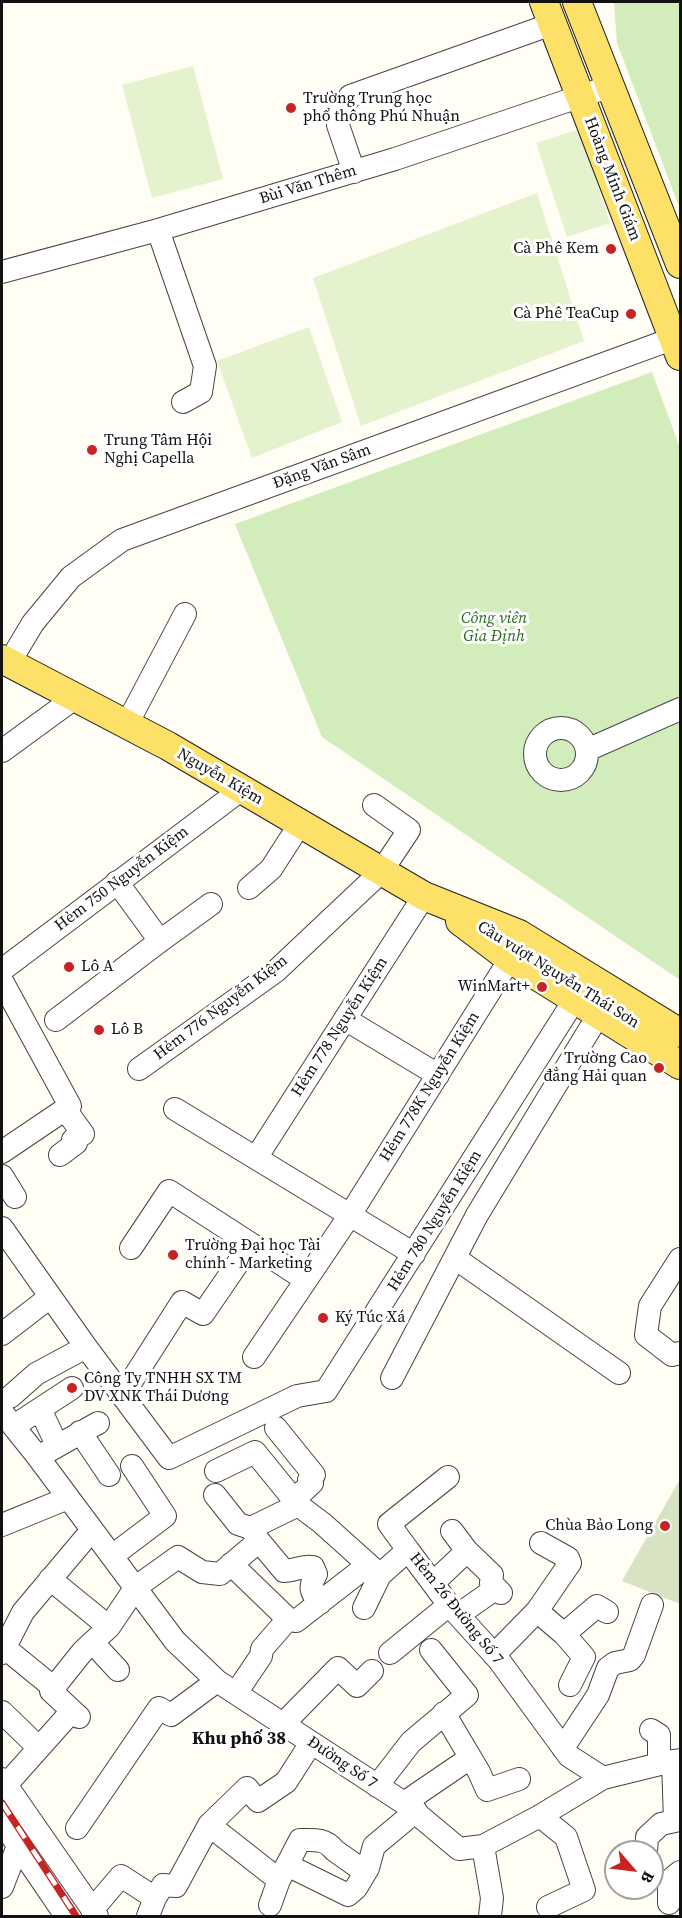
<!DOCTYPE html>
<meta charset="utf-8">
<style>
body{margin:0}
#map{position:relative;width:682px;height:1918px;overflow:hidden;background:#fffdf4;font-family:"Source Serif 4",serif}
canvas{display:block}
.frame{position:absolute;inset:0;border:3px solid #111;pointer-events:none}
.north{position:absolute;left:604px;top:1840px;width:60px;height:60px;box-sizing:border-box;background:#fff;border:2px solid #a0a0a0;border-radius:50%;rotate:118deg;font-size:16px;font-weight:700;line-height:24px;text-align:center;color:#111}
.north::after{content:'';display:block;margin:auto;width:21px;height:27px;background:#c72322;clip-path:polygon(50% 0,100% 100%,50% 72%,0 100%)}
</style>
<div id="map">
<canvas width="682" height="1918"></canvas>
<div class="frame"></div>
<div class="north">B</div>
</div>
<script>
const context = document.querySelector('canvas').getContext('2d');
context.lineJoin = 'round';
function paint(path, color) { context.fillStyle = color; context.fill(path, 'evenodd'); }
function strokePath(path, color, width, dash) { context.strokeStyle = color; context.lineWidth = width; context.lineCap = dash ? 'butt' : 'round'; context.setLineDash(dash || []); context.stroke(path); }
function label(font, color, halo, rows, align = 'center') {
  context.font = font + ' "Source Serif 4",serif'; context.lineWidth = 6; context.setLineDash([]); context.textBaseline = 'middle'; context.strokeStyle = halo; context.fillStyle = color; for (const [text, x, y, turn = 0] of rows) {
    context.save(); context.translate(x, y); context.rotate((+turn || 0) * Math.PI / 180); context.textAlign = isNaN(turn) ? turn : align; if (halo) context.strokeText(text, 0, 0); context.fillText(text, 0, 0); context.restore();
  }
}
const green = new Path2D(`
 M614 2H680V209L617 43Z
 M652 372 680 448V980L322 737 235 524Z`);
const cemetery = new Path2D(`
 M680 1479V1604L622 1581Z`);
const pitch = new Path2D(`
 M193 66 223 179 152 198 122 85Z
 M580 129 610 223 567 237 536 143Z
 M537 193 584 341 361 426 313 278Z
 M309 327 342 422 252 458 217 361Z`);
const minor = new Path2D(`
 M354 172 338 125 339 115 350 96 552 24
 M158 230 205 366 201 392 183 402
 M2 272 158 230 395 159 611 86
 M9 663 33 623 71 577 122 540 680 336
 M127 724 185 614
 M535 754a26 26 0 1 1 52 0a26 26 0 1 1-52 0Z
 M587 750 680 709
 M2 751 76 697
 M117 882 160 941
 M249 888 271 869 300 824
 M2 970 242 789
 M2 981 70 1106 2 1152
 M345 1019 438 1075
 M56 1020 160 941 211 904
 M139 1069 276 971 381 872 409 830 374 805
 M175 1109 414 1254
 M60 1155 76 1143 73 1140 83 1134 65 1109
 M256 1158 424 896
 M2 1176 15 1197
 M2 1228 86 1347 169 1458 297 1396 326 1391 575 999
 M251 1244 306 1280
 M455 1258 619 1373
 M680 1259 650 1306 646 1335 672 1355 680 1353
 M2 1334 50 1297
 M254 1357 350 1215 510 959
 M392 1378 477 1215 599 1014
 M122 1396 182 1302 203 1314 251 1244 169 1191 131 1248
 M10 1397 36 1374 86 1347
 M40 1409 57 1445
 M2 1412 38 1457 175 1641 217 1681 404 1803 459 1849 483 1846 540 1816 603 1778 668 1762 680 1760
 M14 1426 72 1388
 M80 1432 109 1475
 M38 1457 98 1423
 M216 1471 255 1452 298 1505 322 1523 380 1575 408 1550 449 1605 498 1659 569 1756 603 1778
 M215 1495 238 1524 251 1528
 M2 1525 68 1498
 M452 1531 467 1551 492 1575 491 1583 501 1593
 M259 1541 284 1571C295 1571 301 1565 313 1567L316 1574C309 1587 310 1592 320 1603
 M408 1550 389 1524 448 1477
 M112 1556 165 1516 132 1466
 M231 1564 288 1619
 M50 1579 109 1627
 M433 1583 467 1551
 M364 1608 380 1575
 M537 1611 564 1634 584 1657 570 1685
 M458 1615 495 1589
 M564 1634 597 1606 607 1612
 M2 1643 5 1648 54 1688
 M93 1643 118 1670
 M2 1653 23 1612 92 1530
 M390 1653 449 1605
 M494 1655 537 1611 570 1563 568 1558 541 1543
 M236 1693 261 1656 262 1649 288 1619 296 1621 368 1565
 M2 1712 39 1748
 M444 1713 479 1772 487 1790 519 1779
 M79 1717 51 1691 83 1651 109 1627 136 1587 178 1557 202 1572 220 1574 259 1541 251 1528 298 1505 299 1495 312 1483 309 1480 314 1475 276 1428
 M283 1724 338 1668 357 1686 372 1671
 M651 1730 659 1735V1764
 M563 1748 598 1695 608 1668 615 1663 630 1660 634 1655 652 1605
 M2 1779 97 1916
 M6 1785 72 1711
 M377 1786 411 1742 467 1695 431 1650
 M404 1803 470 1758
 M540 1816 566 1837 584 1890 548 1907
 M2 1822 66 1916
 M209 1825 279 1880
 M77 1828 159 1708 171 1715 217 1681
 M483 1846 492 1898 490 1916
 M646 1852 647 1837 661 1824 675 1821 673 1761
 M287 1865 300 1840C312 1840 326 1838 334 1850L365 1872
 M2 1887 18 1846
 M669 1903V1881L680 1872
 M270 1905 279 1880 287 1865 348 1895 356 1888 368 1868 374 1846 416 1811
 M92 1910 121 1876 155 1898
 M148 1916 155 1898 163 1885 176 1886 209 1825 247 1788 258 1801 286 1782 311 1743`);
const major = new Path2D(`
 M544 2 680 356
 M577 2 680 264
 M2 659 168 746 424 896 519 934 680 1033
 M460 921 510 959 680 1065`);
const rail = new Path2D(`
 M2 1803 76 1916`);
const markers = [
 [291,108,6,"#c72322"],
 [611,249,6,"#c72322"],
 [631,314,6,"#c72322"],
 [92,450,6,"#c72322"],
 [69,967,6,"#c72322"],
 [542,987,6,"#c72322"],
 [99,1030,6,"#c72322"],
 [659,1068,6,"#c72322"],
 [173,1255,6,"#c72322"],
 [323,1318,6,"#c72322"],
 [72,1388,6,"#c72322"],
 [665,1526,6,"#c72322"]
];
const poiNames = [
 ["Trường Trung học",303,99],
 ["phổ thông Phú Nhuận",303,117],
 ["Cà Phê Kem",599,249,"right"],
 ["Cà Phê TeaCup",619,314,"right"],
 ["Trung Tâm Hội",104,441],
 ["Nghị Capella",104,459],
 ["Lô A",81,967],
 ["WinMart+",530,987,"right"],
 ["Lô B",111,1030],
 ["Trường Cao",647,1059,"right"],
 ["đẳng Hải quan",647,1077,"right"],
 ["Trường Đại học Tài",185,1246],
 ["chính - Marketing",185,1264],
 ["Ký Túc Xá",335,1318],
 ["Công Ty TNHH SX TM",84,1379],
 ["DV XNK Thái Dương",84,1397],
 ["Chùa Bảo Long",653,1526,"right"]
];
const streetNames = [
 ["Hoàng Minh Giám",612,179,69],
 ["Bùi Văn Thêm",308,185,-17],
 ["Đặng Văn Sâm",322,467,-20],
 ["Nguyễn Kiệm",220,777,30],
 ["Hẻm 750 Nguyễn Kiệm",122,879,-37],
 ["Cầu vượt Nguyễn Thái Sơn",558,975,32],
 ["Hẻm 776 Nguyễn Kiệm",221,1008,-37],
 ["Hẻm 778 Nguyễn Kiệm",340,1027,-57],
 ["Hẻm 778K Nguyễn Kiệm",430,1087,-58],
 ["Hẻm 780 Nguyễn Kiệm",435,1221,-58],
 ["Hẻm 26 Đường Số 7",456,1609,51],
 ["Đường Số 7",342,1763,34]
];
const parkNames = [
 ["Công viên",494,619],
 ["Gia Định",494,637]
];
const neighbourhoodNames = [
 ["Khu phố 38",239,1739]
];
paint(green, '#d2ecbb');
paint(cemetery, '#d7e3c3');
paint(pitch, '#e4f3cd');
strokePath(minor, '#444', 24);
strokePath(major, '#222', 30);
strokePath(minor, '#fff', 22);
strokePath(major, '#fce067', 28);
strokePath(rail, '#c72322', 7);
strokePath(rail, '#fff', 4.5, [14]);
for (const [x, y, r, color] of markers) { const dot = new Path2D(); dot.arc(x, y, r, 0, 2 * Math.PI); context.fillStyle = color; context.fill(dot); strokePath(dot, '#fff', 2); }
label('16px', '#111', '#fff', poiNames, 'left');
label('16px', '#111', '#fff', streetNames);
label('italic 16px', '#296c1d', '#fff', parkNames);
label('bold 18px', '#111', '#fff', neighbourhoodNames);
</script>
